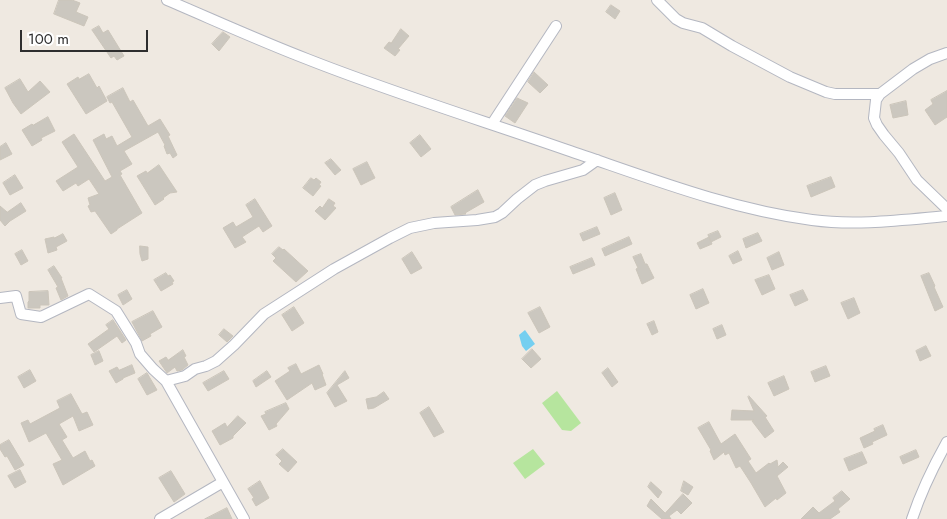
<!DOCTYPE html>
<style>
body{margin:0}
#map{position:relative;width:947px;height:519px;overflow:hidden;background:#efe9e1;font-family:Jost,sans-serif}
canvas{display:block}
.scale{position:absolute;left:20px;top:30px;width:128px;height:22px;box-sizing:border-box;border:2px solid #2e2e2e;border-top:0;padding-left:6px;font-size:15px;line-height:18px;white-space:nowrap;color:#2e2e2e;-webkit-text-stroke:4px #fff;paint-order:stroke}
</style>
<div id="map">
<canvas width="947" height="519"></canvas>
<div class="scale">100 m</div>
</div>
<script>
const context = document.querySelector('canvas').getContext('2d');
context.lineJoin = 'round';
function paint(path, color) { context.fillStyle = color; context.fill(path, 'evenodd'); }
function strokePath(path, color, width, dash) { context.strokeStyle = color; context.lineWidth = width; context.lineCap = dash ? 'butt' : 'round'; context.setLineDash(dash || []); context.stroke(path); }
const green = new Path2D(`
 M557 391 581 423 571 431 562 430 542 403Z
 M533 449 545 464 525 479 513 463Z`);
const water = new Path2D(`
 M525 330 535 344 526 351 522 346 519 335Z`);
const building = new Path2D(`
 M59 0H72L80 3 76 12 88 17 84 26 54 14Z
 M611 5 620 11 615 19 606 12Z
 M99 26 103 33 108 30 124 56 117 60 114 56 111 58 92 30Z
 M401 29 409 36 398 49 400 50 395 56 384 48 389 42 391 43Z
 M223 32 230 37 219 51 212 44Z
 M534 72 548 85 540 93 528 82Z
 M89 74 97 88 99 86 107 101 86 114 67 84 78 77 79 79Z
 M20 79 28 92 40 81 50 92 21 114 13 103 5 88Z
 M123 88 130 102 133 100 148 126 160 119 170 135 168 136 177 155 173 158 170 153 167 154 164 146 165 145 158 132 124 151 132 164 120 171 122 174 120 175 142 213 117 229V230L111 234 95 211 91 212 88 206 90 205 88 198 99 194 89 179 78 186 76 183 63 191 56 181 78 167 62 142 74 134 105 181 112 177 93 140 104 134 106 139 112 136 117 146 132 137 112 102 110 103 107 97Z
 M947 91V117L935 125 925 110 933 104 931 100Z
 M517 98 528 103 515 123 505 116Z
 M906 101 908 115 893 118 890 105Z
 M48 117 55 131 41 138 42 140 32 146 22 130 32 124 33 125Z
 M420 135 431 149 421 157 410 143Z
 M6 143 12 154 0 160V147Z
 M331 159 341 170 335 175 325 163Z
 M367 162 375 178 361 185 353 169Z
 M159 165 177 192 170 193 163 198 164 199 155 205 137 176 146 171 147 173Z
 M15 175 23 188 10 195 3 183Z
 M831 177 835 187 811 197 807 186Z
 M311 178 314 180 316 178 321 182 319 185 321 186 313 196 303 188Z
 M478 190 484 202 465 213 466 214 455 215 451 207Z
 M615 193 622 210 611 215 604 198Z
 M255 199 272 226 263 232 259 226 242 237 246 242 235 248 223 228 233 222 236 227 253 217 246 205Z
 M329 199 335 203 333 206 336 208 325 220 315 211 320 206 322 208Z
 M21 203 26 211 10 221 5 226 0 220V206L7 212Z
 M597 227 600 234 583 241 580 234Z
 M718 231 721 237 711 242 709 237 712 244 700 249 697 243 709 237 708 235Z
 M758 233 762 241 746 248 743 239Z
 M63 234 67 241 56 247 57 250 48 253 45 239 54 237V238Z
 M629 237 632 244 605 256 602 249Z
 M140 246 148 247V259L142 261 140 254Z
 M279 247 283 250 284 249 308 271 296 282 273 261 276 258 272 254Z
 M22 250 28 261 21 265 15 254Z
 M738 251 742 260 733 264 729 256Z
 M412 252 422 268 411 274 402 259Z
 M779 252 784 265 772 270 767 258Z
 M641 254 645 264H647L654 278 642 284 636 269 638 268 633 257Z
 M592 258 595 265 573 274 570 267Z
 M54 266 62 278H61L68 296 61 300 56 288 58 287 48 270Z
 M166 273 168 276 170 275 174 281 172 282 173 284 161 291 154 280Z
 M929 273 935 286 934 287 943 307 935 311 921 276Z
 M769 275 775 289 762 295 755 280Z
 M703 289 709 303 696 309 690 295Z
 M127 290 132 299 123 305 118 295Z
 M803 290 808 300 795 306 790 295Z
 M48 291 49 305H40V308H28V302L29 301V292Z
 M854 298 860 313 848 319 841 303Z
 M294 307 304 323 292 331 282 315Z
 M540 307 550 327 539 333 528 313Z
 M153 311 162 327 150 334 151 336 142 341 132 322Z
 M113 320 126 340 122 343 117 336 94 352 88 344 109 329 106 325Z
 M654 321 658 332 652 335 647 324Z
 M722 325 726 335 717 339 713 329Z
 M224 329 233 336 227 342 219 335Z
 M926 346 931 356 920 361 916 351Z
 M532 349 541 359 531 368 522 359Z
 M183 350 186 356 184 357 188 365 182 370 177 371 175 367 167 373 159 361 166 357 168 360Z
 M99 351 103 361 95 365 91 355Z
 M296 364 301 374 319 365 323 374H322L326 385 315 390 312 383 287 400 275 381 290 371 288 368Z
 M132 365 135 373 123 378V379L116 383 109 371 117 367 119 370Z
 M826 366 830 376 815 382 811 372Z
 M608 368 618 382 612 387 602 373Z
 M30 370 36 381 24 388 18 377Z
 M224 371 229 379 208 391 203 383Z
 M267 371 271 377 256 387 253 381Z
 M345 371 349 378 337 385 347 401 335 407 327 393Z
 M147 373 157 390 147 395 138 379Z
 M784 376 789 389 774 396 768 383Z
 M384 392 389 399 374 408 368 409 366 399 376 397Z
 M71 394 82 414 87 412 93 425 79 431 73 416 59 424 67 437 62 440 73 458 85 451 90 461 92 460 95 466 63 485 53 464 62 460 46 433 29 442 21 423 28 420 30 424 60 408 57 401Z
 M749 396 767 416 765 417 774 431 765 438 752 421 754 420H731L732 410 754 411 748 397Z
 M286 403 289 409 276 424 277 426 269 430 261 416 266 414 265 412Z
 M429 407 444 432 434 437 420 413Z
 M238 416 246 423 233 436V438L220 445 212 431 225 423 227 427Z
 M709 422 721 444 735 434 751 459 748 461 756 473 769 463 770 464 777 460 778 467 783 462 788 467 777 476 786 493 777 500 776 498 765 507 751 483 740 466 736 468 729 453 725 455 724 452 714 460 710 451 711 450 698 428Z
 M883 425 887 435 872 442 873 444 864 448 860 438 875 431 874 429Z
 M9 440 24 465 15 470 7 456 5 457 0 449V445Z
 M283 449 297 462 288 472 279 464 282 461 276 455Z
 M916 450 919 457 903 464 900 457Z
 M862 452 867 463 849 471 844 459Z
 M20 470 26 482 15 488 8 476Z
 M171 471 185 494 174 502 159 478Z
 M260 481 269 498 256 506 252 499 254 498 248 489Z
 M684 481 693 487 688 495 681 491Z
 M651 482 662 492 658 498 648 487Z
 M842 491 850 499 838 509 840 512 830 519H801L813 507 819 513 835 501 833 498Z
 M683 494 692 503 681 514 677 510 669 516 671 519H662L647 506 651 499 665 513Z
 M227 508 232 519H205Z`);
const street = new Path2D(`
 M167 0C214 20 260 41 307 59 393 93 481 120 567 150 647 177 728 209 812 220 856 226 902 220 947 216
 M657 0 676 19 683 23 702 28 732 46 790 77 826 92 835 94H880
 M947 53 930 59 913 69 880 94 876 100 874 118 877 125 884 135 899 153 917 180 947 209
 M492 124 556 26
 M0 298 16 296 21 314 41 317 89 294 116 311 136 343 140 354 153 369 166 381 244 519
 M166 381 185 376 195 369 206 366 216 361 234 345 264 314 334 269 390 238 410 228 434 223 477 220 495 217 502 213 517 199 535 185 545 181 583 170 597 160
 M160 519 223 482
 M912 519C921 492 933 467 947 442`);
paint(green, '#b6e59e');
paint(water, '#75cff0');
paint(building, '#cbc7bf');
strokePath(building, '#cbc5ba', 1);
strokePath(street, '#b4b7c1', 12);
strokePath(street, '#fff', 10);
</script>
